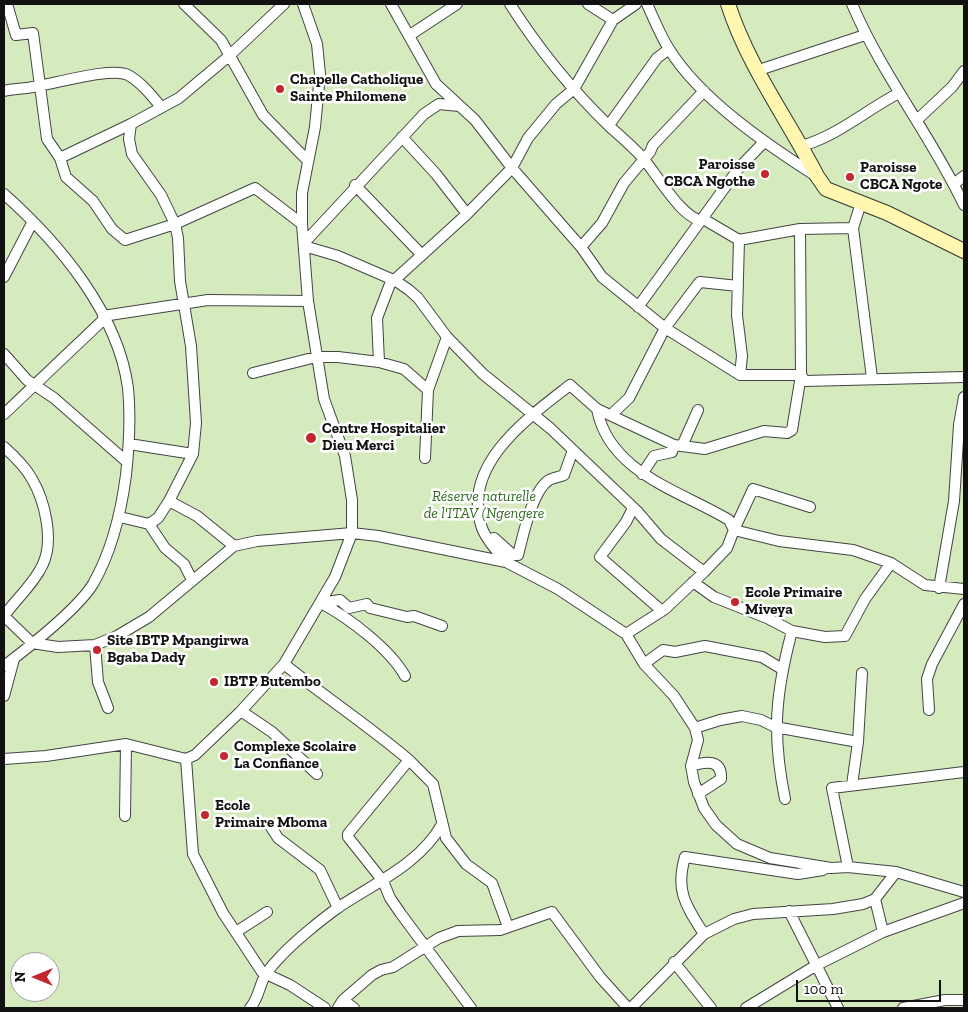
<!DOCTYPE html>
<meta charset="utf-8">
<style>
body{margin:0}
#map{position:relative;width:968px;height:1012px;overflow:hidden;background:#fffdf5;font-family:"Zilla Slab",serif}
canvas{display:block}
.frame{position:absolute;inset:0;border:5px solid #111;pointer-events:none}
.north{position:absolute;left:10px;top:952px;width:50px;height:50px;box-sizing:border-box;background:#fff;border:1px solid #a0a0a0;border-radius:50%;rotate:270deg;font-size:14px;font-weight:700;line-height:20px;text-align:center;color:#111}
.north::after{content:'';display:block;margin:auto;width:18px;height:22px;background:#c4262e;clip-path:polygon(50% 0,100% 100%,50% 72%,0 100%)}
.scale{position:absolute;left:796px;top:980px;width:145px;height:22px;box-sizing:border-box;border:2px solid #111;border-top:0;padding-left:6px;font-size:15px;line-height:18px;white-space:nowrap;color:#111;-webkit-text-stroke:4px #fff;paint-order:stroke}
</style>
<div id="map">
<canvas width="968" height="1012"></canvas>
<div class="frame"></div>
<div class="north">N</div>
<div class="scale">100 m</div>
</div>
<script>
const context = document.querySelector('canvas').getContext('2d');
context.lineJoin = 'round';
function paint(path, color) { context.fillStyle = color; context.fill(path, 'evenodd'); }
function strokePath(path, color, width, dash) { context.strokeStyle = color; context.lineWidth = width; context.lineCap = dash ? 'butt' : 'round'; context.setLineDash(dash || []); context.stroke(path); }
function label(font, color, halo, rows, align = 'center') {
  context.font = font + ' "Zilla Slab",serif'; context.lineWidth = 5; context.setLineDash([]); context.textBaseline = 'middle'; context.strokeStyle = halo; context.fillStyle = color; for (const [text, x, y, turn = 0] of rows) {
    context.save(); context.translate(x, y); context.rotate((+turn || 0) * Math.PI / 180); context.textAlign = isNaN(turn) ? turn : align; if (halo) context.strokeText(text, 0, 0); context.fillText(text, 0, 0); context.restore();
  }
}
const green = new Path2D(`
 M4 4H964V1008H4ZM20 962H50V992H20Z`);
const street = new Path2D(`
 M7 4 16 35 33 33 47 139 60 158 66 177 93 201 112 229 125 240 175 224 255 188 302 224
 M184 4 221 40 263 115 307 160
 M391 4 436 84 475 120 512 168 581 247 602 277 665 328 740 375H801L805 381 964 377
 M510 4C538 48 572 90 609 126 620 136 632 146 642 157 655 171 685 225 705 220L739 240 800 229 853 228
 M588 4 613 20
 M647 4C654 19 660 35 669 49 700 99 766 144 816 176
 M852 4C882 75 931 135 964 205
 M410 35 457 4
 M756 71 865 35
 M4 91C11 89 19 89 27 88 48 86 111 66 128 75 141 82 152 96 161 107
 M917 120 952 87 964 71
 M609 125 657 58 669 49
 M402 137 436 174 467 214
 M801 146C836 137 866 110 899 93
 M60 158 131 124
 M954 184 964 176
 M355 185 421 254
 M4 194C59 243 118 313 128 388 131 417 129 447 126 475 121 513 112 551 93 584 77 610 29 647 4 666
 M861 203 853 228 872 378
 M739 240 737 315 742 356 740 375
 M304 243 424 114 439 104 459 106
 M304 246 338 256 396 281 409 290 418 298 447 337 483 374 550 428 637 511 661 539 704 572
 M581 247 602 223 624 183 650 152 653 145 704 91
 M4 277 32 223
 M638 307 739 168 764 142
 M103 316 208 300 308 301
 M4 354 27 380 54 398 127 462
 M379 362 377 318 390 284 467 214 512 168 528 138 556 104 574 89 613 20 636 4
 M253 373 316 357H338L379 362 404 369 428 390
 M597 409C609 473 681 491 729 520L734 530 727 548 704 572 665 609 626 634
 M4 414 104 319
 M612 414 629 398 665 328 698 284 700 282 738 286
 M129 444 193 454
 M682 446 698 410
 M4 447C13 455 26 468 32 479 45 501 54 540 43 564 34 584 16 599 4 616L32 643 58 647 95 645 117 636 149 617 234 546 257 541 352 533 378 536 506 562 558 589 626 634 644 664 674 696 695 728 698 740 691 766 694 782 704 808 716 825 737 844 770 858 831 868 848 867 896 872 964 892
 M425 458 428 390 447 337
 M642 474 654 456 672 452 674 445
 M169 501 197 516 234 546
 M810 507 753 489 734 530 779 541 853 550 891 563 925 585 964 589
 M633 508 626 522 600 557 662 611
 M120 517 149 524 158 518 169 501 193 454 196 423 191 346 180 281 178 238 175 224 161 195 132 154 129 139 131 124 179 98 229 56 284 4
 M149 524 165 548 184 564 192 580
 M489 540 494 538 513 555H518C523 536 532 491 549 480 553 478 559 477 564 475L573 450
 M506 562C498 552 486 540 482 528 460 465 529 417 570 385L597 409 674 445 705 449 764 431 787 433 792 430 801 375 800 229
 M693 582 714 597 767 618 792 631 825 637 845 636 865 599 891 563
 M939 588 954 501 959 425 964 397
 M95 645 98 682 108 708
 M284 664C325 697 369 726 409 760L348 834V837L383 881 390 898 401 914 471 1008
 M644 664 663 650 675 652 705 646 762 657 782 669
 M405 676C390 649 349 618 321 603L340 600 349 608 367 604 370 608 407 617 414 616 442 626
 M4 696 14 659
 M929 710 927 679 932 664 964 604
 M241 711 272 732 317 774
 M695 728 720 720 742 716 761 720 775 727 858 742
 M4 759 46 756 126 744 186 759 195 755 241 711 284 664 335 577 352 533V500L345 456 324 399 308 301 302 224V193L315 127 320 74 317 44 303 4
 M186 759 193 854 223 913 262 972 290 985 325 1008
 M409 760 433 784 446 838 466 864 492 883 508 927
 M691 766C706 761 722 759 721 779L698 794
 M852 785 858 742 862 673
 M785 799C772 735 775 695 792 631
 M125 816 126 744
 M269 824 278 838 320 870 338 908
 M848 867 832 788 964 772
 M875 899 883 932
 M789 911 838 1008
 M236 932 267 912
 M704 934C686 906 675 891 685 857L798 874 823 870
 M674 962 711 1008
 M343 1000 354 1008
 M250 1008C259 998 259 985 266 974 270 968 276 961 281 956 295 941 322 919 339 907 375 883 421 863 442 824
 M338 1008 343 1000 372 975 381 970 393 967 439 938 458 931 500 930 552 912 600 977 628 1008
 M631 1008 704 934 734 919 753 914 833 909 863 904 875 899 896 872
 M746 1008 815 966 883 932 964 903
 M903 1008 945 1000H964`);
const secondary = new Path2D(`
 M728 4C748 66 787 118 817 176L826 189 887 213 964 251`);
const markers = [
 [280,89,5,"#c4262e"],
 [765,174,5,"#c4262e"],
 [850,177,5,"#c4262e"],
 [311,438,6,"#c4262e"],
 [735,602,5,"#c4262e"],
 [97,650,5,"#c4262e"],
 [214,682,5,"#c4262e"],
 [224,756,5,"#c4262e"],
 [205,815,5,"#c4262e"]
];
const poiNames = [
 ["Chapelle Catholique",290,80],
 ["Sainte Philomene",290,97],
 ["Paroisse",755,165,"right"],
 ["CBCA Ngothe",755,182,"right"],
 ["Paroisse",860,168],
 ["CBCA Ngote",860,185],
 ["Centre Hospitalier",322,429],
 ["Dieu Merci",322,446],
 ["Ecole Primaire",745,593],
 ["Miveya",745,610],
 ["Site IBTP Mpangirwa",107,641],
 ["Bgaba Dady",107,658],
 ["IBTP Butembo",224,682],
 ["Complexe Scolaire",234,747],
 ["La Confiance",234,764],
 ["Ecole",215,806],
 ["Primaire Mboma",215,823]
];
const parkNames = [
 ["Réserve naturelle",484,497],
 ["de l'ITAV (Ngengere",484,514]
];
paint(green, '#d5ebbd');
strokePath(street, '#444', 12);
strokePath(secondary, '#333', 16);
strokePath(street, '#fff', 10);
strokePath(secondary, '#fff6b0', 14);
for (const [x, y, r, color] of markers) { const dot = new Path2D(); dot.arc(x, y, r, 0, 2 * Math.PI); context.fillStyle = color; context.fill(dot); strokePath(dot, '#fff', 2); }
label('bold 15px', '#111', '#fff', poiNames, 'left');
label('italic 15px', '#2f6b1f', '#fff', parkNames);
</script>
